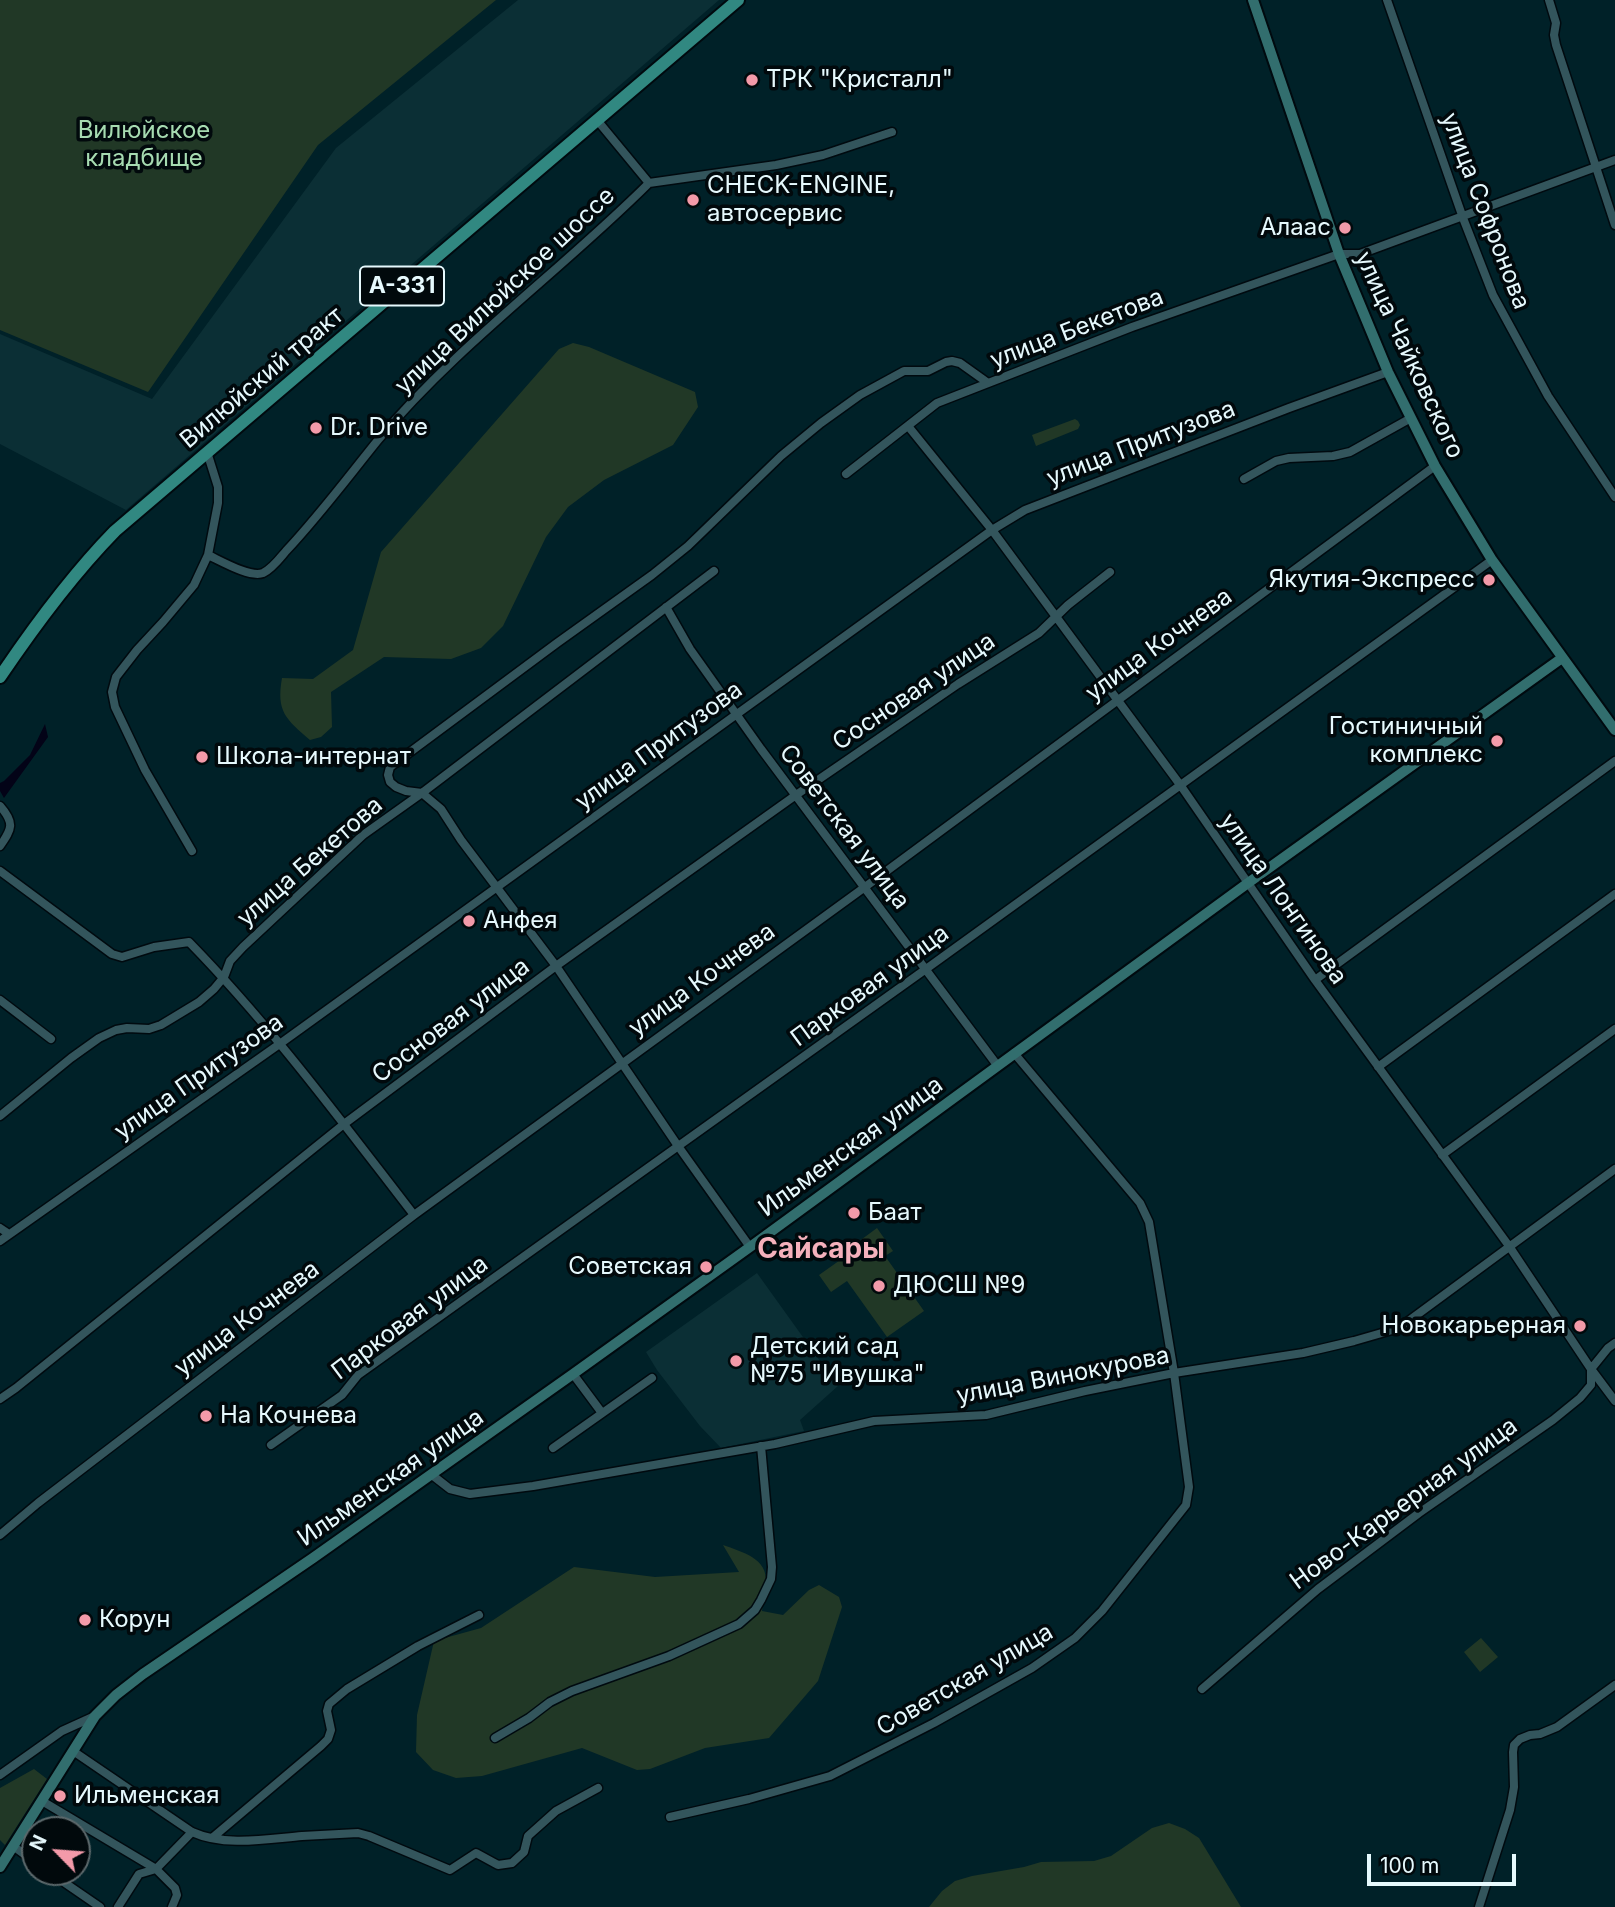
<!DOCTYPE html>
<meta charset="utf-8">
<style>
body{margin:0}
#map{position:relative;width:1615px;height:1907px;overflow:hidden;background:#002128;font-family:Inter,sans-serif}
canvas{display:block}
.north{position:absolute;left:21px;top:1816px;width:70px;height:70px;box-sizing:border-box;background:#01090c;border:2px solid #5d696c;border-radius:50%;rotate:295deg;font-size:19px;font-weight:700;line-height:28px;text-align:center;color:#e6f9fd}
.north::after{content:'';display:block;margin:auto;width:24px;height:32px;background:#f39aa9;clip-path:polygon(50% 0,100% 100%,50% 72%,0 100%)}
.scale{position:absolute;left:1367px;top:1854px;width:149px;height:32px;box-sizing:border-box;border:4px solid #e6f9fd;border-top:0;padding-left:9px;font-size:21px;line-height:24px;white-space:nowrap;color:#e6f9fd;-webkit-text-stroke:5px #01090c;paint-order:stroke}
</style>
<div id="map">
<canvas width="1615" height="1907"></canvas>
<div class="north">N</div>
<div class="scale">100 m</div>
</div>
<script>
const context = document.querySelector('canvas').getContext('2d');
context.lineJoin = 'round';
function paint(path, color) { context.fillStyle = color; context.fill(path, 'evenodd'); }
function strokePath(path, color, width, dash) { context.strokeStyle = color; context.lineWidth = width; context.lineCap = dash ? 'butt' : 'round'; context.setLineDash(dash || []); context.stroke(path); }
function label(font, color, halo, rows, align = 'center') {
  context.font = font + ' Inter,sans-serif'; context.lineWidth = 7; context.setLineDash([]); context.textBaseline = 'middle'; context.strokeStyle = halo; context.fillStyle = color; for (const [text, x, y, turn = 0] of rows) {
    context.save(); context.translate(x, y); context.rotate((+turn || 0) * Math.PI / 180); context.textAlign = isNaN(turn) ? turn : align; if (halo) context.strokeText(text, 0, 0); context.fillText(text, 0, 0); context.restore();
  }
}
const built = new Path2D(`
 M518 0H719L126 510 0 444V334L152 399 336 148Z
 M757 1273 838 1386 800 1420 804 1431 721 1448 700 1426 657 1370 646 1352Z`);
const green = new Path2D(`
 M0 0H496L318 145 148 392 0 330Z
 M573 343 589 347 695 392 698 407 673 445 604 480 568 507 546 537 503 626 481 648 451 659 384 657 331 692 332 727 321 737 310 740C286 719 276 712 282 678L313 679 353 650 381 552 559 349Z
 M1075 419 1078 421 1080 425 1078 429 1036 446 1032 435Z
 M877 1228 893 1251 885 1256 924 1311 887 1337 847 1281 831 1292 819 1275 860 1246 858 1242Z
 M723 1545C742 1552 768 1558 766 1583 766 1593 763 1602 762 1611L783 1615 809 1590 819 1585 839 1597 842 1607 818 1681 769 1738 705 1748 650 1769 637 1770 582 1748 482 1776 456 1778 433 1770 416 1752 417 1715 434 1641 481 1628 574 1567 655 1577 739 1572Z
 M1481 1638 1498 1657 1480 1672 1464 1652Z
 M34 1769 47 1779 5 1845 0 1840V1788Z
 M1169 1823 1185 1829 1199 1838 1241 1907H929L942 1891 955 1881 972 1876 1024 1867 1041 1862 1094 1861 1111 1856 1152 1828Z`);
const water = new Path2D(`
 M45 724 48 737 4 798 0 791V783L4 781 30 755Z`);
const street = new Path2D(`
 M1387 0 1463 218 1493 295 1548 396 1615 497
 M1549 0 1556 23 1554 35 1556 45 1615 225
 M597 120 649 183 776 165 823 155 892 132
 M908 426 992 530 1181 786 1315 980 1509 1246 1591 1369 1615 1401
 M846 474 937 403 1132 327 1339 254H1360L1615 160
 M1244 479 1276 461 1289 458 1333 456 1350 452 1411 418
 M208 555C221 561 250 578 263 573 272 569 280 558 286 551 319 516 348 477 378 440 458 344 561 271 649 183
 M666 607 690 649 761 749 997 1065
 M0 806C15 823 12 829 0 846
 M192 851 145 770 115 707 112 692 116 677 137 650 163 622 194 585 208 555 218 503V487L207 452
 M0 871 112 954 122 957 154 947 189 942C272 1027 342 1122 414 1215
 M1315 980 1615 761
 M0 1000 51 1039
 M1378 1067 1615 894
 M0 1116 71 1058 99 1038 116 1030 127 1028 149 1029 161 1025 199 1002 214 989 224 977 230 961 243 947 363 835 422 793 714 571
 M1442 1155 1615 1029
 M0 1228 9 1234
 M0 1241 281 1043 992 530 1025 510 1289 408 1388 372
 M750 1247 678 1146 556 966 461 840 441 809 422 793 406 791 396 787 390 782 388 775 390 767 557 643 652 575 688 546 781 456 821 423 860 395 904 371H928L946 362 952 361 960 363 988 383
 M573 1374 602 1413
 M0 1399 16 1388 344 1124 556 966 796 795 958 684 1039 633 1068 605 1110 572
 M271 1445 342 1395 358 1375 926 969 1492 560
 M553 1448 652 1378
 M432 1475 450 1489 470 1494 533 1486 775 1444 874 1421 986 1415 1085 1391 1174 1373 1303 1353 1354 1341 1399 1328 1615 1169
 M0 1535 38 1503 414 1215 865 887 1435 466
 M1202 1689 1318 1589 1419 1513 1553 1420 1580 1398 1591 1385V1369L1608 1348 1615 1343
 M495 1738 529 1718 550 1702 572 1691 669 1656 739 1624 755 1610 761 1600 771 1579 772 1567 761 1446
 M73 1751 192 1832C225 1847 267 1839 302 1836 320 1835 339 1834 358 1833L369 1836 450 1870 476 1853 498 1865 512 1863 524 1852 528 1836 556 1811 598 1788
 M0 1775 62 1731 95 1716
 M42 1801 156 1869 175 1888 177 1895 172 1907
 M670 1817 749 1799 830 1776 934 1723 1032 1668 1075 1638 1102 1611 1186 1505 1189 1487 1174 1373 1149 1222 1140 1203 1014 1053
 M212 1838 321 1746 328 1739 331 1730 327 1711 329 1704 347 1689 418 1646 479 1615
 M13 1846 35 1862
 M49 1872 100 1907
 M118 1907 139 1874 156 1869 192 1832
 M1479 1907 1510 1810 1514 1787 1513 1752 1514 1745 1520 1739 1530 1735 1540 1734 1557 1727 1615 1685`);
const secondary = new Path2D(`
 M1253 0 1339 254 1388 372 1435 466 1492 560 1615 730
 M0 1867 95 1716 116 1695 143 1674 313 1558 573 1374 750 1247 1248 883 1562 658`);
const primary = new Path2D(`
 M0 677C35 625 71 576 115 531L738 0`);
const markers = [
 [752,80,7,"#f39aa9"],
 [693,200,7,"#f39aa9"],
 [1345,228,7,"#f39aa9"],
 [316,428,7,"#f39aa9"],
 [1489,580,7,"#f39aa9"],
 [1497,741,7,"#f39aa9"],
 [202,757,7,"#f39aa9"],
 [469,921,7,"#f39aa9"],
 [854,1213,7,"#f39aa9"],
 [706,1267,7,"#f39aa9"],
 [879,1286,7,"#f39aa9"],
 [1580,1326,7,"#f39aa9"],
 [736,1361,7,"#f39aa9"],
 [206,1416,7,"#f39aa9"],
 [85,1620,7,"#f39aa9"],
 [60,1796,7,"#f39aa9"]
];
const shields = [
 [402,286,84]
];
const shieldNames = [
 ["А-331",402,286]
];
const poiNames = [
 ["ТРК \"Кристалл\"",766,80],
 ["CHECK-ENGINE,",707,186],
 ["автосервис",707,214],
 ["Алаас",1331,228,"right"],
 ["Dr. Drive",330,428],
 ["Якутия-Экспресс",1475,580,"right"],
 ["Гостиничный",1483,727,"right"],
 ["комплекс",1483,755,"right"],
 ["Школа-интернат",216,757],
 ["Анфея",483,921],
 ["Баат",868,1213],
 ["Советская",692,1267,"right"],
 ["ДЮСШ №9",893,1286],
 ["Новокарьерная",1566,1326,"right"],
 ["Детский сад",750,1347],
 ["№75 \"Ивушка\"",750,1375],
 ["На Кочнева",220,1416],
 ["Корун",99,1620],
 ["Ильменская",74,1796]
];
const parkNames = [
 ["Вилюйское",144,131],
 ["кладбище",144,159]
];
const streetNames = [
 ["улица Софронова",1485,211,69],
 ["улица Вилюйское шоссе",505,291,-43],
 ["улица Бекетова",1077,329,-21],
 ["улица Чайковского",1409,355,65],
 ["Вилюйский тракт",262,378,-40],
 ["улица Притузова",1141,444,-21],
 ["улица Кочнева",1159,645,-36],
 ["Сосновая улица",914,692,-34],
 ["улица Притузова",659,746,-36],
 ["Советская улица",844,827,53],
 ["улица Бекетова",310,862,-41],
 ["улица Лонгинова",1283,899,55],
 ["улица Кочнева",702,980,-36],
 ["Парковая улица",870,986,-36],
 ["Сосновая улица",451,1021,-37],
 ["улица Притузова",199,1077,-35],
 ["Ильменская улица",851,1147,-36],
 ["Парковая улица",410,1318,-37],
 ["улица Кочнева",247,1319,-37],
 ["улица Винокурова",1063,1376,-11],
 ["Ильменская улица",391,1478,-35],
 ["Ново-Карьерная улица",1404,1504,-36],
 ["Советская улица",965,1680,-30]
];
const quarterNames = [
 ["Сайсары",821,1250]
];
paint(built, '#0b2f35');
paint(green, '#213826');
paint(water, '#030317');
strokePath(street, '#000a0f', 11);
strokePath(secondary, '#000a0f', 14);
strokePath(primary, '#000a0f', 16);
strokePath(street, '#33555c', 8);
strokePath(secondary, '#326e6e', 10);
strokePath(primary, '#318881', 12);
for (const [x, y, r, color] of markers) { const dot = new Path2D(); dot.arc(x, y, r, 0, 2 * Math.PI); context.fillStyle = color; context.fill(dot); strokePath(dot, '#01090c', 2.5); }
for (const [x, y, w] of shields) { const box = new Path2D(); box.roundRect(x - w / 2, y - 19.5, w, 39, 5); context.fillStyle = '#01090c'; context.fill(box); strokePath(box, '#e6f9fd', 2); }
label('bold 23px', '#e6f9fd', null, shieldNames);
label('24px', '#e6f9fd', '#01090c', poiNames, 'left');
label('24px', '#a6dbb1', '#01090c', parkNames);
label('24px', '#e6f9fd', '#01090c', streetNames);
label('bold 28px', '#f5b1bc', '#01090c', quarterNames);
</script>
